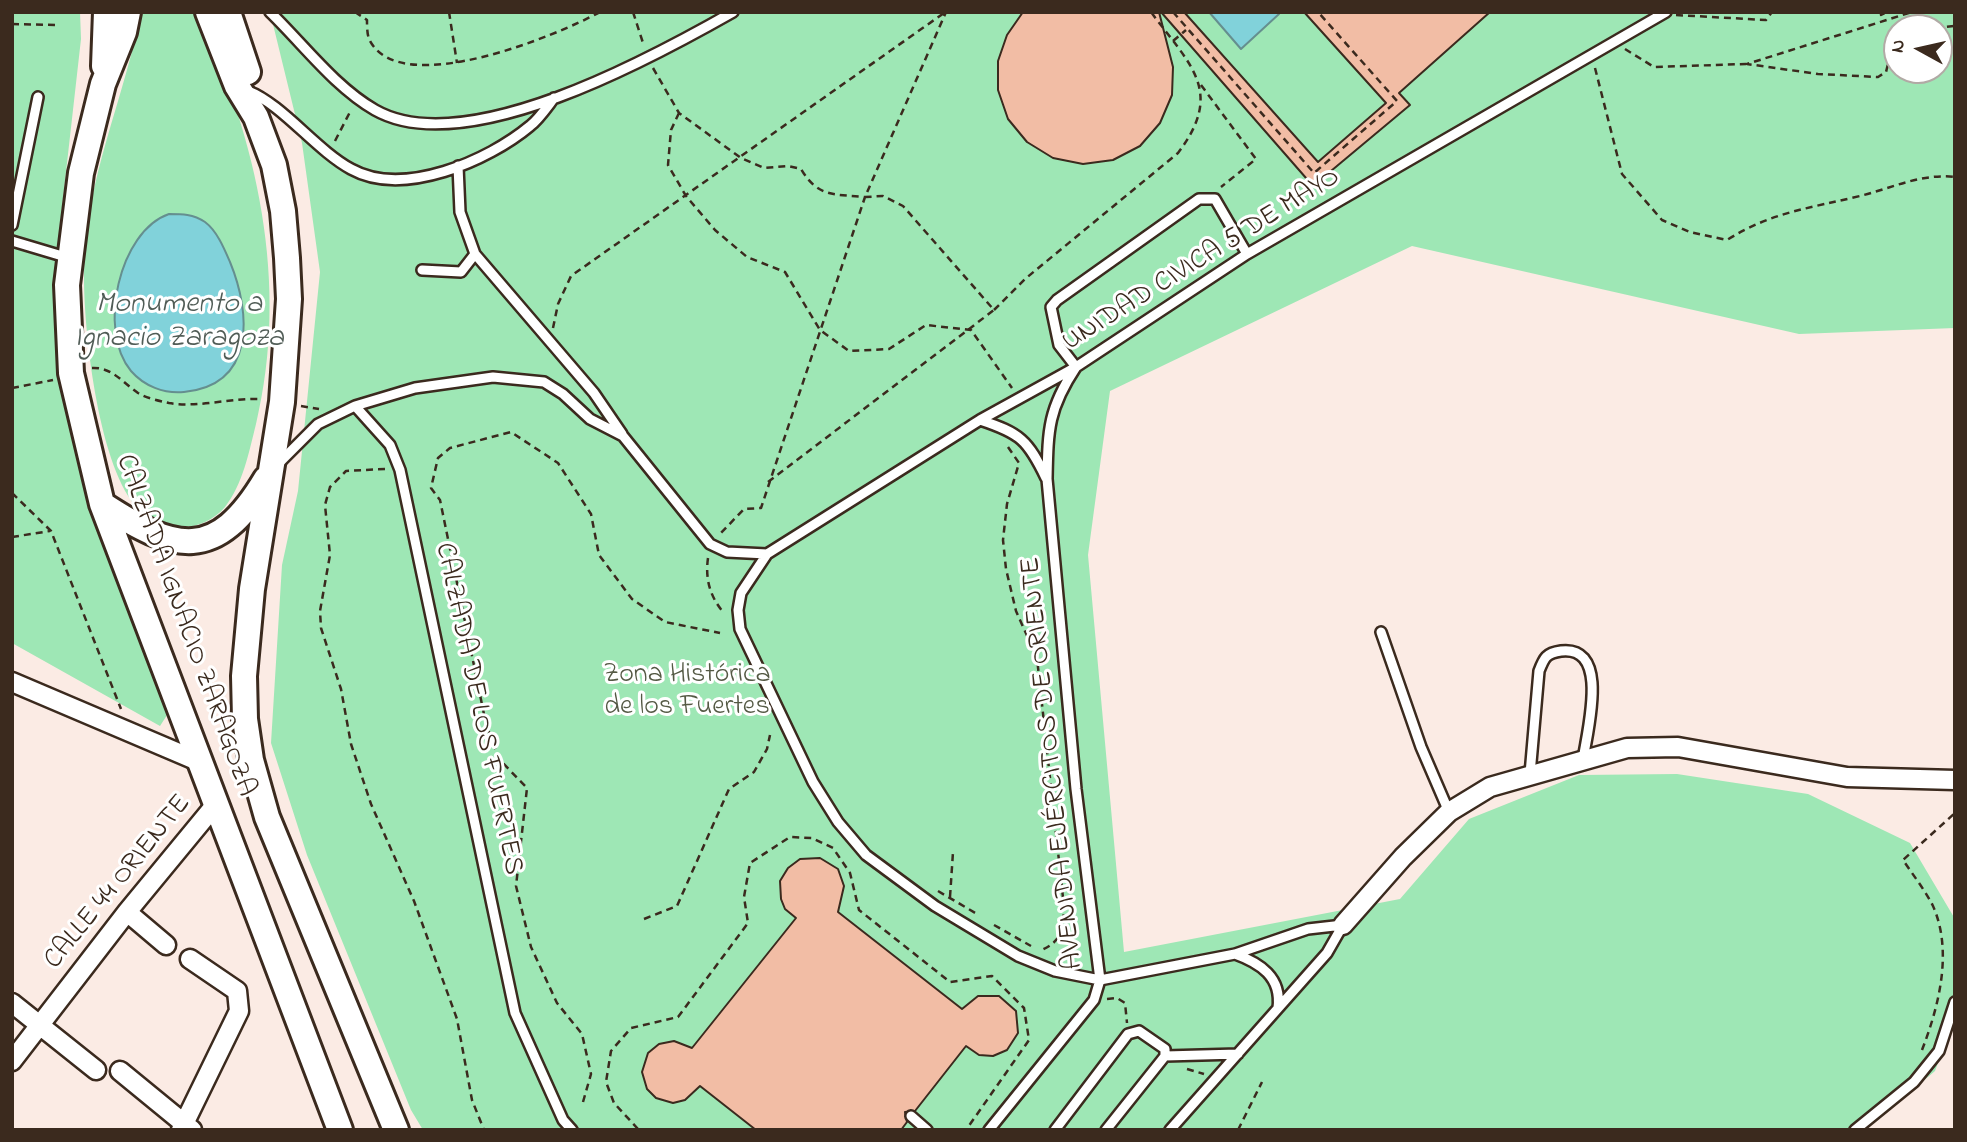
<!DOCTYPE html>
<meta charset="utf-8">
<style>
body{margin:0}
#map{position:relative;width:1967px;height:1142px;overflow:hidden;background:#fbebe4;font-family:"Indie Flower",sans-serif}
canvas{display:block}
.frame{position:absolute;inset:0;border:14px solid #3b2a1e;pointer-events:none}
.north{position:absolute;left:1883px;top:14px;width:70px;height:70px;box-sizing:border-box;background:#fff;border:2px solid #b1aaa5;border-radius:50%;rotate:278deg;font-size:19px;font-weight:700;line-height:28px;text-align:center;color:#3b2a1e}
.north::after{content:'';display:block;margin:auto;width:24px;height:32px;background:#3b2a1e;clip-path:polygon(50% 0,100% 100%,50% 72%,0 100%)}
</style>
<div id="map">
<canvas width="1967" height="1142"></canvas>
<div class="frame"></div>
<div class="north">N</div>
</div>
<script>
const context = document.querySelector('canvas').getContext('2d');
context.lineJoin = 'round';
function paint(path, color) { context.fillStyle = color; context.fill(path, 'evenodd'); }
function strokePath(path, color, width, dash) { context.strokeStyle = color; context.lineWidth = width; context.lineCap = dash ? 'butt' : 'round'; context.setLineDash(dash || []); context.stroke(path); }
function label(font, color, halo, rows, align = 'center') {
  context.font = font + ' "Indie Flower",sans-serif'; context.lineWidth = 6; context.setLineDash([]); context.textBaseline = 'middle'; context.strokeStyle = halo; context.fillStyle = color; for (const [text, x, y, turn = 0] of rows) {
    context.save(); context.translate(x, y); context.rotate((+turn || 0) * Math.PI / 180); context.textAlign = isNaN(turn) ? turn : align; if (halo) context.strokeText(text, 0, 0); context.fillText(text, 0, 0); context.restore();
  }
}
const green = new Path2D(`
 M12 12H80L81 39 53 287 69 414 115 576 169 712 160 726 12 643Z
 M141 12H198C257 140 290 283 256 424 249 452 243 484 225 507 214 520 196 528 180 527 163 526 147 518 135 505 98 462 83 328 84 271 85 180 124 100 141 12Z
 M270 12H1955V328L1799 334 1412 246 1110 391 1088 555 1124 952 1400 899 1469 819 1579 775 1677 774 1808 794 1910 843 1955 919V1017L1935 1071 1865 1130H423L411 1110 307 855 271 743 282 565 298 491 320 272 302 143ZM1897 28H1939V70H1897Z`);
const water = new Path2D(`
 M1209 12H1277L1279 14 1241 49Z
 M169 214C182 214 193 214 205 222 217 231 224 248 230 262 251 313 256 385 184 392 164 394 144 386 131 371 97 331 119 231 169 214Z`);
const building = new Path2D(`
 M1023 12H1159L1173 67 1172 95 1160 123 1140 146 1113 160 1083 164 1053 158 1027 142 1008 119 998 90V61L1007 35Z
 M1161 12H1184L1318 162 1386 103 1304 12H1490L1399 93 1410 105 1313 186Z
 M820 858 838 869 844 886 838 912 962 1009 978 996H999L1016 1011 1018 1033 1007 1050 993 1056 979 1055 966 1046 915 1111 905 1112 907 1122 901 1130H756L700 1086 685 1100 673 1103 656 1098 647 1089 642 1072 648 1053 659 1044 674 1041 692 1048 796 918 785 909 781 899 780 881 788 868 800 859Z`);
const path = new Path2D(`
 M355 12 367 20C367 26 367 36 370 41 402 100 558 35 600 12
 M449 12 457 63
 M633 12 644 46
 M1173 12 1314 173 1397 101 1318 12
 M1881 12V15L1887 12
 M1676 15 1766 20 1772 12
 M12 24 57 25
 M1935 28 1955 26
 M1173 41 1186 30
 M1897 43 1891 52 1886 72 1878 77 1818 74 1747 64 1912 12
 M1625 49 1654 67 1746 64
 M653 68 679 113 741 158 764 168 788 166 801 169C818 198 835 194 865 197L761 508 744 509 719 535
 M1595 68 1622 174 1662 220 1690 232 1727 240C1771 212 1811 208 1860 196 1892 188 1922 173 1955 177
 M1201 85 1256 159 1221 187
 M679 113 671 130 668 165 686 196 715 230 747 257 785 272 820 330 849 351 889 349 926 325 971 330 1012 388
 M335 141 351 110
 M994 310 1025 279 1178 153C1225 91 1190 65 1151 12
 M553 328 558 304 571 276 944 13
 M92 368C112 367 122 382 138 393 146 398 159 401 169 403 197 408 230 398 260 399
 M12 388 53 380
 M301 406 319 409
 M1008 447 1019 463 1007 504 1003 540 1006 569 1016 611 1037 658 1064 907C1063 930 1062 942 1039 951
 M385 469 346 471 330 487 325 505 330 555 320 611 321 628 341 689 351 744 371 804 414 901 457 1019 472 1100 484 1130
 M768 482 994 310 903 206 883 196 865 197 946 12
 M12 493 51 531 121 709
 M12 537 50 531
 M708 558C705 579 710 597 724 613
 M938 891 977 914
 M950 897 953 852
 M644 919 677 906 729 789 754 772 767 749 770 735
 M994 925 1031 946
 M1107 999 1117 998 1125 1003 1127 1023
 M1922 1050C1939 1006 1953 951 1933 906 1925 890 1913 875 1903 860L1955 813
 M1187 1069 1204 1074
 M583 1102 591 1074 582 1034 557 1003 531 947 516 886 527 788 499 759 486 724 440 500 431 488 438 458 450 448 511 432 558 463 591 514 599 555 632 599 665 622 720 633
 M662 1130 638 1129 614 1103 606 1082 611 1051 631 1028 678 1017 748 923 744 897 750 863 790 837 812 838 833 848 850 873 859 910 950 982 992 976 1024 1008 1029 1040 966 1130
 M1238 1130 1262 1082`);
const service = new Path2D(`
 M270 12C303 44 335 87 375 110 465 161 652 58 733 12
 M248 91C282 104 316 150 351 169 403 198 488 161 530 126 539 119 547 107 554 98
 M458 166 460 212 475 254 594 393 622 434
 M12 225 38 97
 M12 241 69 258
 M422 270 461 272 475 254
 M355 406 415 388 493 377 544 382 563 394 590 419 623 436 710 544 727 552 767 554
 M980 420C1020 433 1028 440 1046 478
 M278 464 318 424 355 406 390 445 400 470 515 1013 563 1120 572 1130
 M1381 632 1421 747 1449 812
 M1530 774 1539 671C1544 658 1546 653 1561 651 1611 645 1587 731 1583 760
 M1343 925 1308 929 1235 954 1100 980 1055 971 1018 956 935 906 866 855 838 822 813 782 740 629 738 610 741 593 767 554 980 420 1076 367 1247 254 1666 12
 M1235 954C1260 963 1282 977 1278 1008
 M1165 1056 1238 1054
 M911 1116 927 1130
 M989 1130 1094 1000 1100 980 1076 789 1047 479C1048 430 1048 409 1076 367L1059 345 1051 307 1057 300 1199 199H1215L1247 254
 M1055 1130 1128 1034 1139 1031 1165 1049V1056L1106 1130
 M1170 1130 1327 953 1343 925
 M1855 1130 1914 1082 1939 1051 1955 1002`);
const minor = new Path2D(`
 M12 682 200 762
 M127 912 166 945
 M1343 925 1403 857 1449 812 1490 787 1627 748 1678 747 1847 777 1955 780
 M12 1003 96 1070
 M12 1061 127 912 216 804
 M120 1071 192 1130
 M181 1130 239 1011 237 991 190 959`);
const secondary = new Path2D(`
 M128 12 124 32 103 84 81 173 67 285 71 373 102 504 340 1130
 M208 12 237 86 256 117 274 165 283 211 287 258 289 299 282 402 252 589 244 676 245 719 251 760 267 817 396 1130
 M228 12 248 72
 M104 66 106 12
 M102 504C175 552 216 563 266 479`);
const streetNames = [
 ["UNIDAD CIVICA 5 DE MAYO",1202,261,-32],
 ["CALZADA IGNACIO ZARAGOZA",184,626,70],
 ["CALZADA DE LOS FUERTES",477,709,78],
 ["AVENIDA EJÉRCITOS DE ORIENTE",1054,763,-96],
 ["CALLE 44 ORIENTE",119,883,-51]
];
const parkNames = [
 ["Zona Histórica",687,676],
 ["de los Fuertes",687,708]
];
const waterNames = [
 ["Monumento a",179,306],
 ["Ignacio Zaragoza",179,340]
];
paint(green, '#9ee7b5');
paint(water, '#81d2da');
strokePath(water, '#658f8f', 2);
paint(building, '#f2bda5');
strokePath(building, '#3b2a1e', 2);
strokePath(service, '#3b2a1e', 14);
strokePath(minor, '#3b2a1e', 23);
strokePath(secondary, '#3b2a1e', 30);
strokePath(path, '#3b2a1e', 2.5, [7, 5]);
strokePath(service, '#fff', 9);
strokePath(minor, '#fff', 18);
strokePath(secondary, '#fff', 24);
label('28px', '#3b2a1e', '#fff', streetNames);
label('28px', '#545944', '#fff', parkNames);
label('italic 30px', '#505c56', '#fff', waterNames);
</script>
